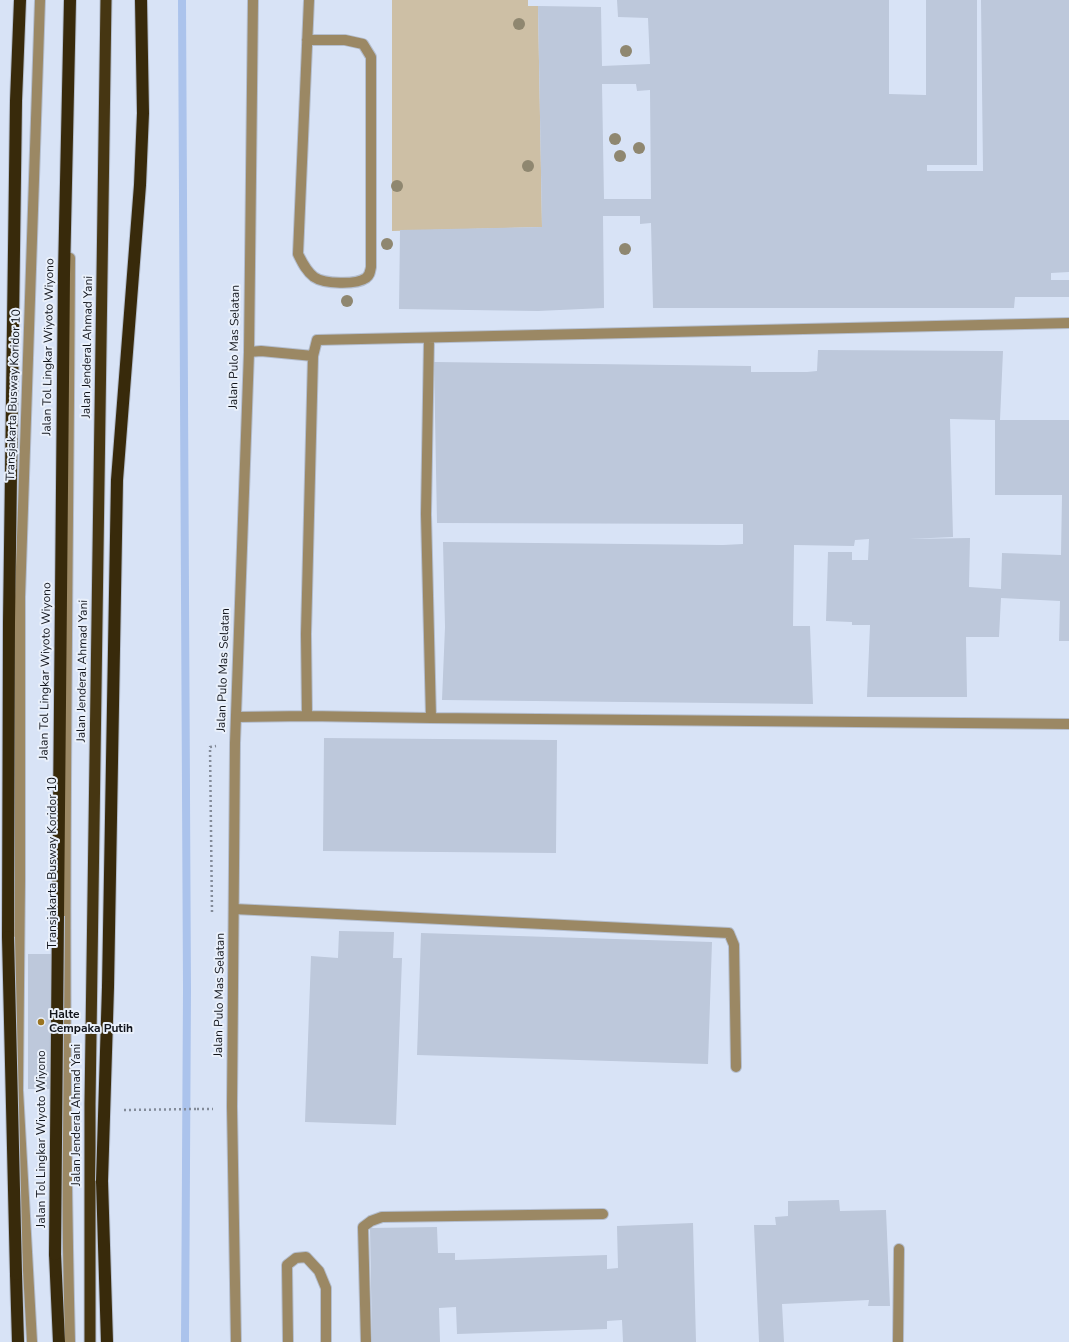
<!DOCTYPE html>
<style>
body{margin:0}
canvas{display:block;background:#d8e3f6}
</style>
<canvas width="1069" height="1342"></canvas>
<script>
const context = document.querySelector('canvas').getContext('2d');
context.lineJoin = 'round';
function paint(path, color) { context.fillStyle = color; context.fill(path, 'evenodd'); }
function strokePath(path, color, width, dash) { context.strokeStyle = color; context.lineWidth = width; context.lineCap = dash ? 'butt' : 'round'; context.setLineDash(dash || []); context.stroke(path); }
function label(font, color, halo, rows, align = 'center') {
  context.font = font + ' "Nunito Sans",sans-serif'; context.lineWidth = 4; context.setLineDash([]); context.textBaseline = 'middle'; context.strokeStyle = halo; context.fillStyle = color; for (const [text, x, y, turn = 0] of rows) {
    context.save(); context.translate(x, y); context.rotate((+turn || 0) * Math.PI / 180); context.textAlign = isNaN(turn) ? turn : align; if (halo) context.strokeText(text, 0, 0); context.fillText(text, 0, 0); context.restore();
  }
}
const green = new Path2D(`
 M392 0H528V6H538L542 227 392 231Z`);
const stream = new Path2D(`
 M182 0 187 989 185 1342`);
const building = new Path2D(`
 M617 0H889V94L926 95V0H977V165H927V171H983L981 0H1069V272L1051 273V280H1069V297H1015L1014 308H653L651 223 640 224V216H603L604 308 538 311 399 309 400 230 542 227 538 6 601 7 602 66 650 64 648 18 618 17ZM602 84H636L637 91 650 90 651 199H604Z
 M818 350 1003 351 1000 420H1069V641H1059L1060 601 1001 598 999 637H966L967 697H867L870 625H852V622L826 621 828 552H852V560H868L869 539 855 540 854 546 794 545 793 626H810L813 704 442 700 445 627 443 542 723 545 743 544V524L437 523 434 362 751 366V372H807L817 371ZM950 419 995 420V495H1062L1061 555 1002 553 1001 589 969 587 970 538 908 539 953 537Z
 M324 738 557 740 556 853 323 851Z
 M339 931 394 932 393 958H402L396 1125 305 1122 311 956 338 958Z
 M421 933 712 942 708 1064 417 1055Z
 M28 954H54V1089H28Z
 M839 1200 840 1211 886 1210 890 1306H868L869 1300 782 1304 784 1342H759L754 1225H776L775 1217 788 1216V1201Z
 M693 1223 696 1342H623L622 1320 607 1321V1329L457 1334 456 1307 439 1308 440 1342H372L370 1228 437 1227 438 1253H455V1260L607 1255V1269L618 1268 617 1226Z`);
const path = new Path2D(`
 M212 912 210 747 216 746
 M197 1109H213`);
const service = new Path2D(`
 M307 40H345L363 44 371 57V267C370 272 370 275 366 278 356 285 324 284 314 277 306 271 302 262 298 254L309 0
 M249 352 261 351 313 356 317 340 1069 323
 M313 356 306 634 307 716 431 718 426 514 429 339
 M236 717 307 716
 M431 718 1069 724
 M234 909 729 933 734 945 736 1067
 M32 1342 18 1090 20 880V597L40 0
 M70 1342C61 981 68 619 70 258
 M288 1342 287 1265 296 1258 306 1257 319 1271 326 1288V1342
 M366 1342 363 1227 371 1221 382 1217 603 1214
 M898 1342 899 1249`);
const minor = new Path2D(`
 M236 1342 232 1106 235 743 249 352 253 0`);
const trunk = new Path2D(`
 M90 1342V1103L106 0`);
const motorway = new Path2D(`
 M58 916 64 274 70 0
 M8 937 9 622 16 101 20 0
 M108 987 117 480 140 185 143 113 141 0
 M102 1181 107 1342
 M55 1254 59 1342
 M16 1274 18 1342`);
const pathBridge = new Path2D(`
 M124 1110 197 1109`);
const motorwayBridge = new Path2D(`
 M8 937 16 1274
 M102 1181 108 987
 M55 1254 58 916`);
const trees = [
 [519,24],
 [626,51],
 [615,139],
 [639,148],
 [620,156],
 [528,166],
 [397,186],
 [387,244],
 [625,249],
 [347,301]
];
const markers = [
 [41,1022,4,"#9a7420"]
];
const streetNames = [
 ["Jalan Tol Lingkar Wiyoto Wiyono",49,347,-89],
 ["Jalan Jenderal Ahmad Yani",88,347,-89],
 ["Jalan Pulo Mas Selatan",235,347,-89],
 ["Transjakarta Busway Koridor 10",14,395,-88],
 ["Jalan Pulo Mas Selatan",224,670,-88],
 ["Jalan Tol Lingkar Wiyoto Wiyono",46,671,-89],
 ["Jalan Jenderal Ahmad Yani",83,671,-89],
 ["Transjakarta Busway Koridor 10",53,863,-90],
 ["Jalan Pulo Mas Selatan",220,995,-89],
 ["Jalan Jenderal Ahmad Yani",77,1115,-90],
 ["Jalan Tol Lingkar Wiyoto Wiyono",42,1139,-90]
];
const poiNames = [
 ["Halte",49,1015],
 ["Cempaka Putih",49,1029]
];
paint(green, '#cdbfa5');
strokePath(stream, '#abc3ec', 8);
paint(building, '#bdc8db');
strokePath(service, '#b4becf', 12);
strokePath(minor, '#b4becf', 12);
strokePath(trunk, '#b4becf', 13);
strokePath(motorway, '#b4becf', 14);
strokePath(path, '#838b99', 2.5, [2, 3]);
strokePath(service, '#9b8864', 10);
strokePath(minor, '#9b8864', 10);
strokePath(trunk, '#463612', 11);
strokePath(motorway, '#382a0b', 12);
strokePath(motorwayBridge, '#b4becf', 14, []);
strokePath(pathBridge, '#838b99', 2.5, [2, 3]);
strokePath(motorwayBridge, '#382a0b', 12);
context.fillStyle = '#8f8770';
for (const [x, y] of trees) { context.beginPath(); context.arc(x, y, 6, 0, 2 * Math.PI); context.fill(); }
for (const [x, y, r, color] of markers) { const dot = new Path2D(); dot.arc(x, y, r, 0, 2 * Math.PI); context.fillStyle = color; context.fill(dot); strokePath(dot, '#e9f0fb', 1.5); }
label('12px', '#11141b', '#e9f0fb', streetNames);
label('bold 12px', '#11141b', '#e9f0fb', poiNames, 'left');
</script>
